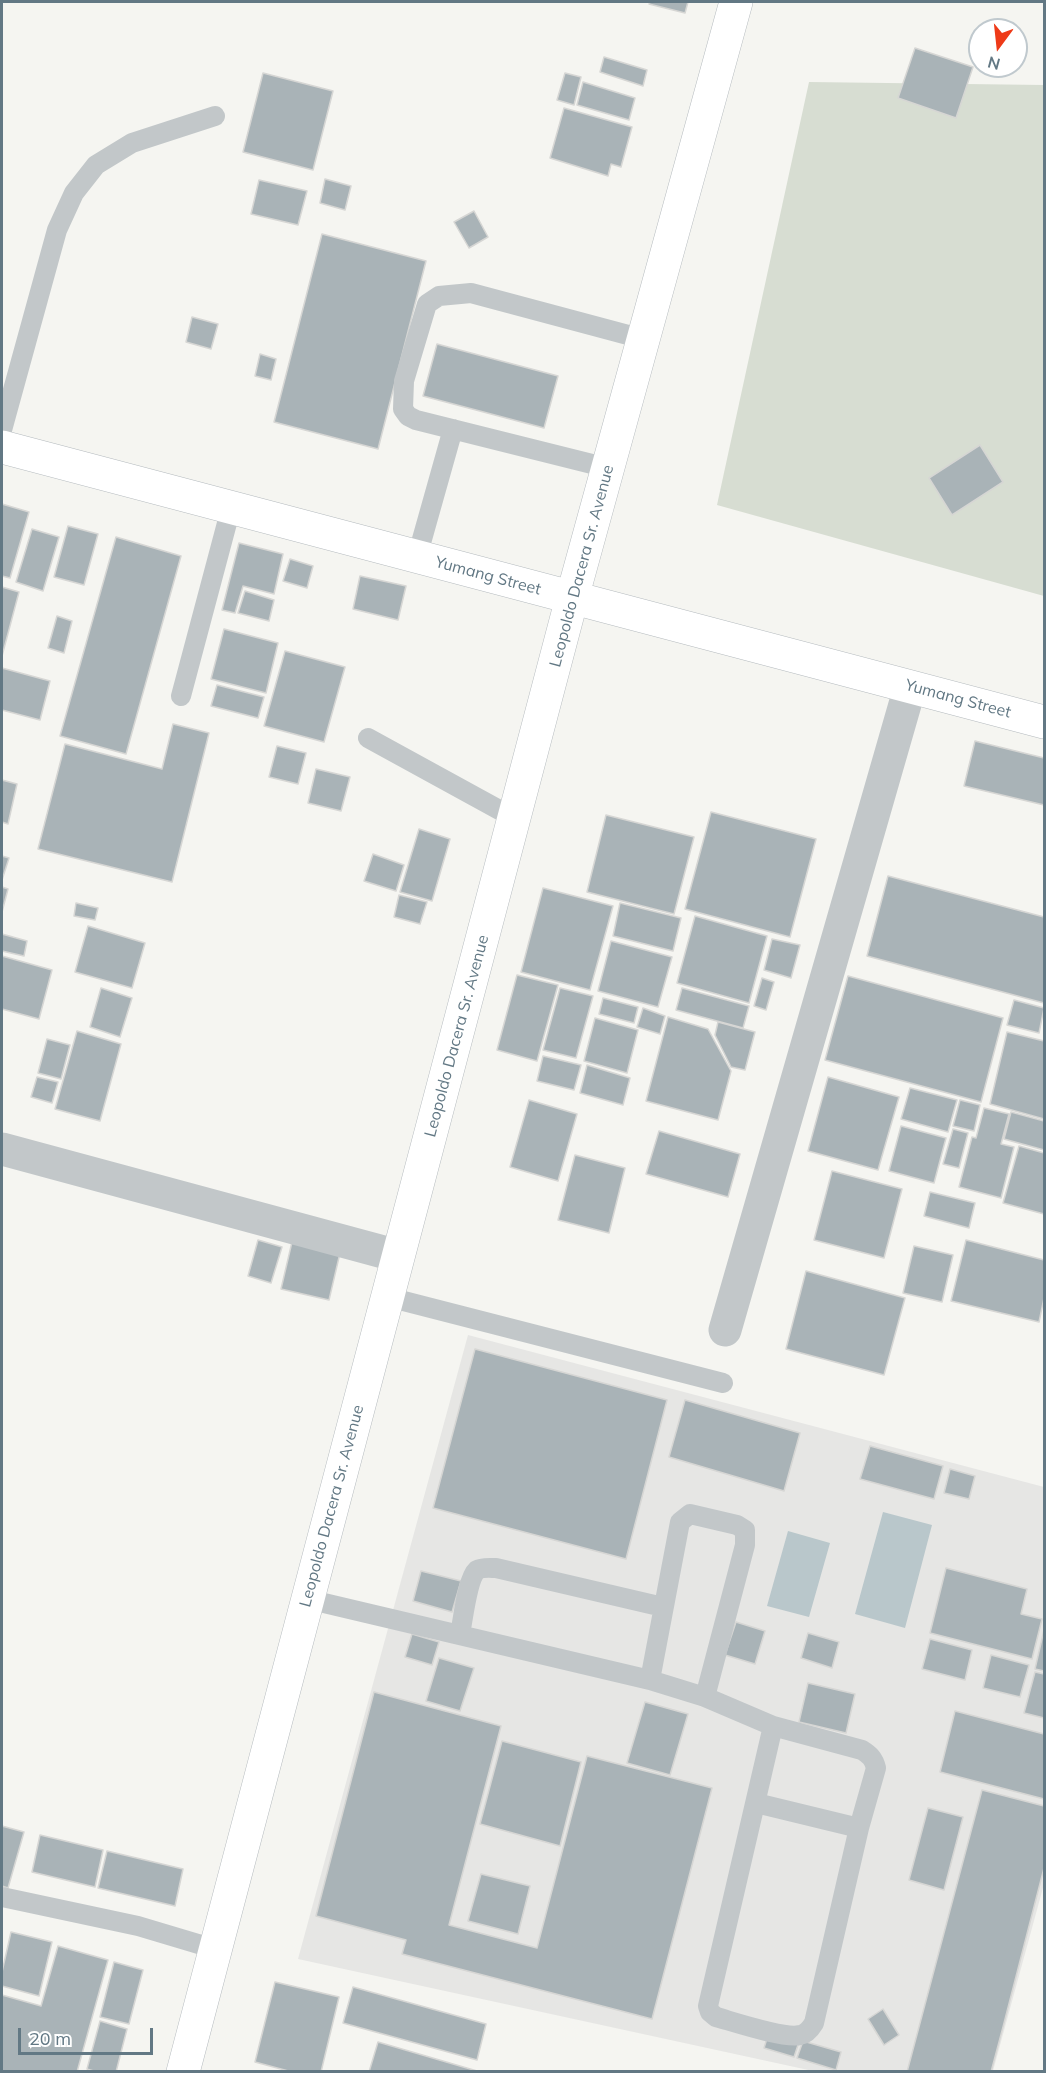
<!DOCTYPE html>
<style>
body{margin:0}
#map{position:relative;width:1046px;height:2073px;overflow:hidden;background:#f5f5f1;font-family:Mulish,sans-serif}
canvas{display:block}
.frame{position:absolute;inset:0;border:3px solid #627884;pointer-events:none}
.north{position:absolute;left:968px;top:18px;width:60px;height:60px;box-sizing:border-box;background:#fff;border:2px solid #c0c9ce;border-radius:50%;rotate:195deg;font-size:16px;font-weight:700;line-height:24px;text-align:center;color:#627884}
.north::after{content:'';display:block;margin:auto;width:21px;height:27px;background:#ee3a18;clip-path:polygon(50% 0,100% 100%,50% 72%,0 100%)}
.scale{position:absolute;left:18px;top:2028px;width:135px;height:27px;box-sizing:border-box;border:3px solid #627884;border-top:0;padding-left:8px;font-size:18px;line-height:21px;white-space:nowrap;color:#627884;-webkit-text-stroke:4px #fff;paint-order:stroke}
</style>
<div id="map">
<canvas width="1046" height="2073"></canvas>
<div class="frame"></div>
<div class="north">N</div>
<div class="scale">20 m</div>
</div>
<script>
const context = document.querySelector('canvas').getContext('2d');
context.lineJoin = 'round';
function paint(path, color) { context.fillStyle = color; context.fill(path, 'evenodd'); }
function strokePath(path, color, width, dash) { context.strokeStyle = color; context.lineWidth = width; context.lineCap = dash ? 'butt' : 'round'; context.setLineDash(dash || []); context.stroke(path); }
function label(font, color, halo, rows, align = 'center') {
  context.font = font + ' Mulish,sans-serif'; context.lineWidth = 6; context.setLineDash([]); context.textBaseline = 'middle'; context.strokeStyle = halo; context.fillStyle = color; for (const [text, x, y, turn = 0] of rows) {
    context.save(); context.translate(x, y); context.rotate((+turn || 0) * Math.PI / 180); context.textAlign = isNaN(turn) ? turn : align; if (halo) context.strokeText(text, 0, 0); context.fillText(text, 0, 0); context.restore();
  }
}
const built = new Path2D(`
 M468 1335 1044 1487V1884L993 2071H813L298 1959Z`);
const green = new Path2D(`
 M809 82 1044 85V596L717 505Z`);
const water = new Path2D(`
 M883 1512 932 1525 905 1628 855 1614Z
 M788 1531 830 1543 809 1617 767 1606Z`);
const building = new Path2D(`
 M650 2H688L685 13 649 4Z
 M915 48 973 67 956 118 898 98Z
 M604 57 647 70 643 86 600 72Z
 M263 73 333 91 313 170 243 152Z
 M565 73 581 77 574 105 557 100Z
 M583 82 635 98 629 120 577 105Z
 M564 108 632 127 621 167 611 164 608 176 550 158Z
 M325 179 351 186 345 210 320 203Z
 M259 180 307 191 298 225 251 214Z
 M474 211 488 237 469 248 454 222Z
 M322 234 426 261 378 449 274 422Z
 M192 317 218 324 211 349 186 342Z
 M437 344 558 376 544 428 423 396Z
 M260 354 276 359 271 380 255 376Z
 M980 445 1003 482 952 515 929 478Z
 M2 504 29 512 10 578 2 576Z
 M68 526 98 534 84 585 54 577Z
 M32 529 59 537 43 591 16 582Z
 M116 537 181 556 126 754 60 736Z
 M239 543 283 554 274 594 243 586 235 613 222 610Z
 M290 559 313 566 307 588 283 581Z
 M360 576 406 586 398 620 353 609Z
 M2 587 19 592 2 656Z
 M245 591 274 600 269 621 238 613Z
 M57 616 72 621 64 653 48 648Z
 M224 629 278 643 266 693 211 679Z
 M285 651 345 667 324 742 264 726Z
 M2 668 50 681 40 720 2 710Z
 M217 685 264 697 258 718 211 706Z
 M173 724 209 733 172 882 38 849 65 744 162 769Z
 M975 741 1044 758V805L964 786Z
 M277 746 306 753 298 784 269 777Z
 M316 769 350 777 341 811 308 803Z
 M2 780 17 784 8 824 2 822Z
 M711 812 816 839 790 937 685 909Z
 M606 815 694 837 674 914 587 892Z
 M419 829 450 839 432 901 400 892Z
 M373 854 404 865 396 891 364 881Z
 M2 856 9 858 2 880Z
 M888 876 1044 917V1003L867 956Z
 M2 887 8 889 2 912Z
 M543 888 613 906 590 990 521 972Z
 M399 895 427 902 420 924 394 917Z
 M76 903 98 908 95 920 74 916Z
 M620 903 681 918 673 951 613 936Z
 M695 916 767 936 749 1003 677 983Z
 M88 926 145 943 132 988 75 972Z
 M2 934 27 941 24 956 2 951Z
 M772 939 800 945 791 978 764 970Z
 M611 941 672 957 658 1007 598 991Z
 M2 956 52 970 39 1019 2 1009Z
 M517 975 558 985 537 1061 497 1050Z
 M848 976 1003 1018 981 1102 825 1060Z
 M762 978 774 982 766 1010 754 1006Z
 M101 988 132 998 120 1037 90 1027Z
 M560 988 593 996 576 1058 543 1050Z
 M682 988 749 1006 743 1028 676 1010Z
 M603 998 638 1007 634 1023 599 1014Z
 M1014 1000 1044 1008 1039 1033 1007 1025Z
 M643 1008 665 1016 660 1034 637 1027Z
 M668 1017 708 1029 731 1071 718 1120 646 1101Z
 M595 1018 638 1030 627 1073 584 1061Z
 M718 1022 755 1032 745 1070 731 1067 715 1035Z
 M77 1031 121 1044 100 1121 55 1109Z
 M1007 1032 1044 1041V1119L990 1104Z
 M47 1039 70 1045 61 1079 38 1073Z
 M543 1056 581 1065 574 1090 537 1081Z
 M587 1065 630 1078 623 1105 580 1093Z
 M37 1077 58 1082 52 1103 31 1097Z
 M828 1077 899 1097 878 1170 808 1151Z
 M910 1088 957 1100 948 1132 901 1119Z
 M529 1100 577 1114 558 1181 510 1167Z
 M960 1100 980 1105 974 1131 953 1126Z
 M984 1108 1009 1114 1001 1144 1014 1147 1001 1198 959 1187 972 1137 976 1138Z
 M1011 1112 1044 1121V1150L1004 1139Z
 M901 1126 946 1138 934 1183 889 1171Z
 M953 1129 968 1133 959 1168 943 1164Z
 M659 1131 740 1154 728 1197 646 1174Z
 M1019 1146 1044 1153V1214L1003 1203Z
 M575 1155 625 1168 609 1233 558 1220Z
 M832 1171 902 1189 884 1258 814 1240Z
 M930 1192 975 1203 969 1228 924 1216Z
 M258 1240 282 1247 271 1283 248 1276Z
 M966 1240 1044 1260V1298L1039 1322 951 1301Z
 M292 1242 340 1253 329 1300 281 1289Z
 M914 1246 953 1255 942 1302 903 1293Z
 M806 1271 905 1298 884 1375 786 1349Z
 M475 1349 667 1400 626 1559 433 1508Z
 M685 1400 800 1433 784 1491 669 1457Z
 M870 1446 943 1466 934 1499 860 1479Z
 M950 1469 975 1476 969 1499 944 1493Z
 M946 1568 1027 1589 1021 1614 1042 1619 1032 1659 930 1633Z
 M421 1571 461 1581 452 1612 413 1601Z
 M736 1622 765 1631 755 1664 725 1655Z
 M1044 1630V1671L1035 1669Z
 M808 1633 839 1642 832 1668 801 1658Z
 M412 1634 439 1642 432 1665 405 1657Z
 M930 1639 972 1650 965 1680 922 1669Z
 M991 1655 1029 1665 1020 1697 983 1688Z
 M439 1658 474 1668 460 1711 426 1701Z
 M1035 1672 1044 1674V1718L1024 1713Z
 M808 1683 855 1694 846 1733 799 1722Z
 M374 1692 501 1726 449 1925 537 1948 587 1756 712 1788 652 2019 402 1954 406 1940 316 1916Z
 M645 1702 688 1714 670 1775 627 1763Z
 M955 1711 1044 1734V1799L940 1772Z
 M502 1741 581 1762 560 1846 480 1824Z
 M982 1790 1044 1806V1868L1003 2027 991 2072H907Z
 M928 1808 963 1817 944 1890 909 1880Z
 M2 1826 24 1832 8 1888 2 1886Z
 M40 1835 103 1850 95 1887 32 1872Z
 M107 1851 183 1869 175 1906 98 1888Z
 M481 1874 530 1886 518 1934 468 1921Z
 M11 1932 52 1942 39 1996 2 1986V1972Z
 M58 1946 108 1960 77 2072H2V1995L41 2006Z
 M114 1962 143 1970 129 2024 100 2017Z
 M275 1982 339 1997 321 2072H292L255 2062Z
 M353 1987 486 2024 477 2060 343 2023Z
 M883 2009 899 2035 884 2045 868 2019Z
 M100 2021 127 2029 116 2072H97L87 2069Z
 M769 2032 799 2042 794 2057 764 2048Z
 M803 2041 841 2052 836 2070 797 2058Z
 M378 2042 477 2071 369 2072Z`);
const service = new Path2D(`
 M2 430 57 230 74 193 96 165 132 143 215 116
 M608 468 416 420 408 416 403 409 404 381 427 304 439 296 471 293 643 339
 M417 557 453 429
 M181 696 231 508
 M368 738 514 818
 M388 1297 723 1383
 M307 1599 650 1680 705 1697 773 1726 862 1750C870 1755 874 1759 876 1768L859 1828 814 2023C811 2028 806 2034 800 2035 785 2039 734 2022 716 2017L710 2012 708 2006 773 1726
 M460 1634C463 1621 467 1579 477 1570 482 1567 490 1568 496 1568L663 1607
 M650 1680 680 1522 690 1514 737 1525 745 1530V1545L705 1697
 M756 1803 859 1828
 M2 1897 138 1926 215 1949`);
const minor = new Path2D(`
 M2 1149 398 1256
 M725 1330 910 687`);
const secondary = new Path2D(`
 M2 447 1044 722
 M183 2072 572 598 736 2`);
const streetNames = [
 ["Leopoldo Dacera Sr. Avenue",582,566,-75],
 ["Yumang Street",488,576,15],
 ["Yumang Street",958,699,15],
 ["Leopoldo Dacera Sr. Avenue",457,1036,-75],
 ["Leopoldo Dacera Sr. Avenue",332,1506,-75]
];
paint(built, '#e6e6e4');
paint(green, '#d7ddd2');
paint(water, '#b9c7cb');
paint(building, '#a9b3b7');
strokePath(building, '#d6d6d4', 1.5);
strokePath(secondary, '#b4babe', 34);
strokePath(service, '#c2c7c9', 20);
strokePath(minor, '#c2c7c9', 33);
strokePath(secondary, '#fff', 33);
label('16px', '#627884', '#fff', streetNames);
</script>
